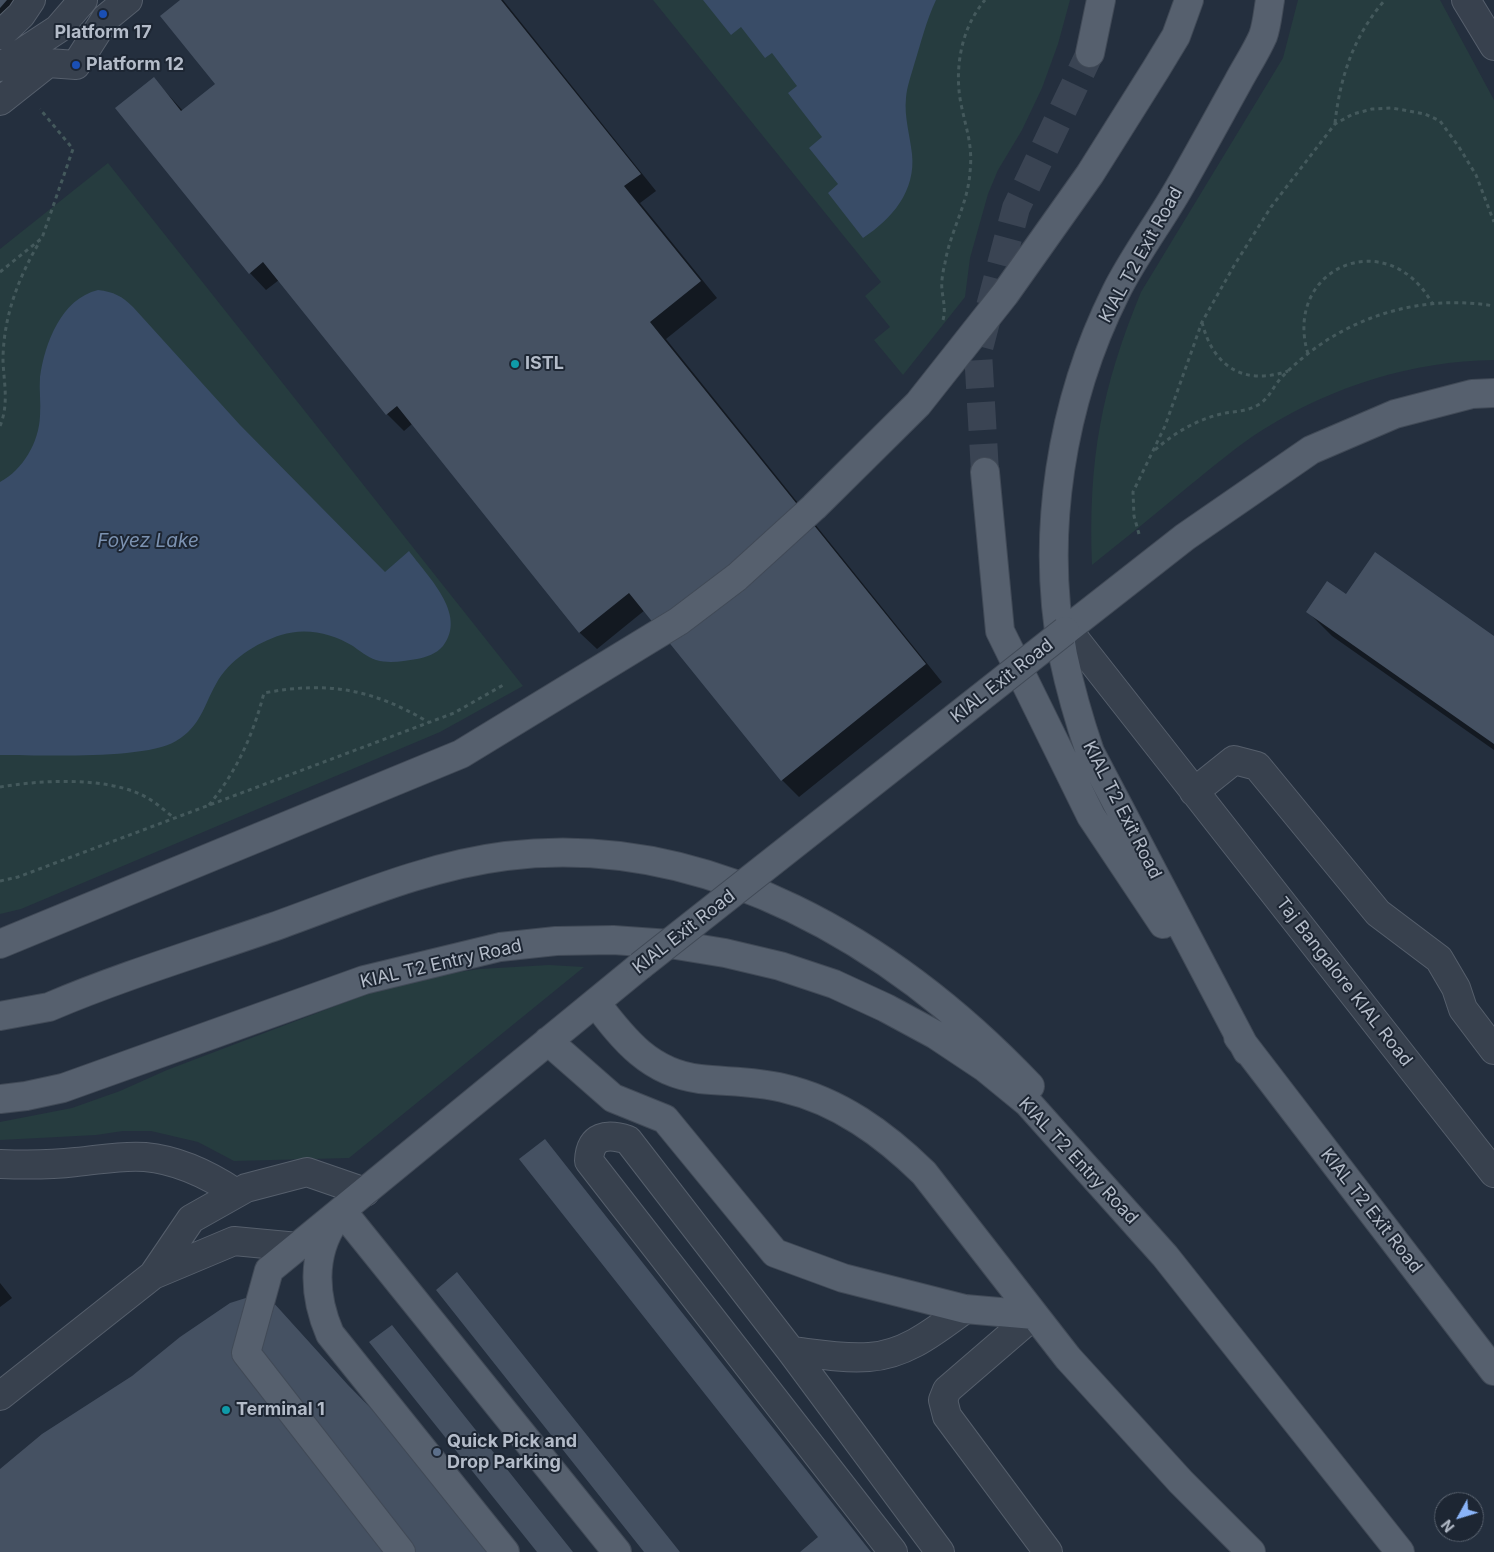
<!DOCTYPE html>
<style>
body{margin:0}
#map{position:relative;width:1494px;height:1552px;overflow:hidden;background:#242f3e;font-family:Inter,sans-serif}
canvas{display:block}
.north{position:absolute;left:1434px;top:1492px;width:50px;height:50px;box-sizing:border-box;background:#1d2633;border:1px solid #59626f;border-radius:50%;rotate:231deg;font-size:14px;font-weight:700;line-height:20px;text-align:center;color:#b4bcc9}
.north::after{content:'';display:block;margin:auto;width:18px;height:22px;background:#8ab4f8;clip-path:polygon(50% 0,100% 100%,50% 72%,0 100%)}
</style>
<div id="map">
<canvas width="1494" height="1552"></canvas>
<div class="north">N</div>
</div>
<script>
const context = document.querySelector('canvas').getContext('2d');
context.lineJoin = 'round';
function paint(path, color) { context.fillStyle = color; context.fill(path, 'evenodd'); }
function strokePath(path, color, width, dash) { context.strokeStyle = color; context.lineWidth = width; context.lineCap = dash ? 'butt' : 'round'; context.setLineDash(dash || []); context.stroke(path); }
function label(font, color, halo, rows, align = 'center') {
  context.font = font + ' Inter,sans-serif'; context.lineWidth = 4; context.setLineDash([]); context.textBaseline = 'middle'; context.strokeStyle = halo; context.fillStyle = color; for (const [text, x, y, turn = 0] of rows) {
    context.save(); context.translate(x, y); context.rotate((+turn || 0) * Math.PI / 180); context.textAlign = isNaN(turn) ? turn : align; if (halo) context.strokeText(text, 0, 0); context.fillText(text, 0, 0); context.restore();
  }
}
const green = new Path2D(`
 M653 0H1070L1058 44 1042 88 1022 130 998 170 988 194 970 258 965 297 903 375 874 340 890 327 865 296 881 282Z
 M1298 0H1440L1494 100V360C1413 361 1333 386 1264 429 1238 445 1213 467 1189 486 1157 513 1124 539 1092 565 1088 461 1101 389 1141 292L1283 58Z
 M108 163 523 686 440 732 21 909 0 914V249Z
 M549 965 584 967 349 1158 234 1161 198 1142 151 1131H123L96 1135 0 1140V1122L72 1108 120 1091 167 1070 375 991 445 974 480 969Z`);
const water = new Path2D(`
 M703 0H936C926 21 921 43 914 65 911 76 907 86 906 98 904 117 910 135 912 154 916 191 892 219 863 238L828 193 838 184 809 148 822 137 788 93 797 86 772 53 765 58 741 27 731 35Z
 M98 290C114 292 122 296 133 307L240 425 385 572 409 551C427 576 468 614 443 646 436 654 427 657 417 659 403 661 390 664 376 660 367 657 360 651 353 646 332 633 305 627 281 635 256 643 229 660 216 684 203 707 201 726 176 741 145 760 40 755 0 755V482C23 470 39 442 40 416 41 403 39 390 40 377 45 343 61 299 98 290Z`);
const shadow = new Path2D(`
 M0 0H24L0 42Z
 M182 0H503L656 191 640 203 717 298 666 339 942 682 799 797 782 780 645 610 597 649 580 633 412 424 404 431 387 414 279 280 266 290 250 273 154 79 183 111 217 84Z
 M1346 596 1494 638V750L1332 636 1308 612Z
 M0 1283 12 1298 0 1307Z`);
const building = new Path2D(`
 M0 0H7L0 8Z
 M180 0H501L641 174 624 186 701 281 650 322 926 664 781 781 629 593 579 633 397 406 386 415 263 262 249 274 115 108 154 77 181 111 215 84 160 16Z
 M1375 552 1494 636V744L1306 612 1327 581 1346 594Z
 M545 1139 871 1552H800L818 1537 519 1159Z
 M457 1272 680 1552H644L436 1290Z
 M252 1296 272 1301 348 1385 512 1552H0V1469L42 1434 132 1376 180 1337 230 1303Z
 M392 1325 573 1552H537L369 1342Z`);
const majorTunnel = new Path2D(`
 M985 472 978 352 1016 208 1090 53`);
const path = new Path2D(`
 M1335 123C1340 77 1354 35 1385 0
 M0 272 42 238 73 149 40 109
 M943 320C946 309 943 300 942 290 941 282 943 271 945 263 950 232 968 204 970 172 973 145 966 129 961 104 954 69 961 28 985 0
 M1202 322C1213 367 1244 386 1288 371
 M1308 354C1282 268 1387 223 1432 303
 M0 426C9 404 4 384 3 361 3 318 18 278 40 241
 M1155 450C1174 433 1196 420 1221 414 1233 411 1246 412 1258 405 1268 399 1271 391 1277 383 1283 375 1292 367 1299 361 1352 315 1424 294 1494 306
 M1139 534 1134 516 1133 492 1165 426 1202 322 1235 264 1271 207 1335 124 1353 114 1372 109 1392 108 1425 114 1440 121 1459 147 1476 175 1494 222
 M0 787C41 780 102 777 140 794 153 800 163 809 174 818
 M209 805C237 771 253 735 264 693 327 681 373 689 428 722
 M0 881 18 877 454 713 505 684`);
const minor = new Path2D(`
 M1466 0 1494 46
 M0 35 21 15 31 0
 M0 67 58 29 83 0
 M0 101 48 63 76 65 106 18 128 0
 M1067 629 1494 1173
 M1194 792 1234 760 1257 766 1378 913 1439 959 1456 988 1463 1009 1494 1050
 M0 1164C25 1165 51 1165 76 1162 99 1160 122 1155 145 1157 179 1160 209 1175 236 1193
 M153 1275 191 1219 246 1188 307 1172 365 1192
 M1034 1315 947 1390 943 1400 947 1416 1048 1552
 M791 1351C816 1354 843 1359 869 1357 906 1355 936 1330 965 1309
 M0 1396 153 1275 234 1241 298 1247
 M893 1552 589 1161C590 1135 607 1133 628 1140L791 1351 940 1552`);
const major = new Path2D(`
 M1090 53 1101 0
 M985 472 1000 631 1091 816 1163 924
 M1065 631 1185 537 1311 450 1395 414 1472 394 1494 393
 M0 944 461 754 679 621 737 577 814 507 918 404 1005 294 1090 174 1156 69 1176 36 1189 0
 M596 1003C624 1040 650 1073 700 1079 728 1082 755 1081 783 1088 839 1101 884 1134 924 1173L1068 1358 1181 1482 1251 1552
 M0 1016 49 1007C122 976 198 953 273 927 349 900 426 866 506 856 708 831 896 945 1030 1086
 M1238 1037 1494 1371
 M548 1041 613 1098 665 1119 775 1253 843 1278 965 1309 1034 1315
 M1247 1051 1090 752C1079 720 1070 688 1063 655 1040 534 1061 402 1116 292 1134 256 1159 223 1179 188 1199 153 1218 118 1238 82 1246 67 1256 52 1263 36 1267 25 1268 11 1270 0
 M0 1099 26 1096 63 1088 364 980 500 947 556 941 613 940 670 944 725 953 780 966 834 984 886 1008 936 1035 984 1067 1028 1103 1165 1256 1400 1552
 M342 1211 617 1552
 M335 1220C311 1255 314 1297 330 1334L505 1552
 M401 1552 246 1353 269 1270 640 966`);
const majorBridge = new Path2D(`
 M640 966 1065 631`);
const markers = [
 [103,14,5,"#1a4fb4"],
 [76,65,5,"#1a4fb4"],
 [515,364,5,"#0f9aa8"],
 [226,1410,5,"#0f9aa8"],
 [437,1452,5,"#5c6f8a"]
];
const poiNames = [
 ["Platform 17",103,33,"center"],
 ["Platform 12",86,65],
 ["ISTL",525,364],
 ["Terminal 1",236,1410],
 ["Quick Pick and",447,1442],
 ["Drop Parking",447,1463]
];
const streetNames = [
 ["KIAL T2 Exit Road",1141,255,-61],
 ["KIAL Exit Road",1002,681,-38],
 ["KIAL T2 Exit Road",1122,810,63],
 ["KIAL Exit Road",684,932,-38],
 ["KIAL T2 Entry Road",441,964,-13],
 ["Taj Bangalore KIAL Road",1344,982,52],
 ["KIAL T2 Entry Road",1078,1161,47],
 ["KIAL T2 Exit Road",1371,1211,52]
];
const waterNames = [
 ["Foyez Lake",148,541]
];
paint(green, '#263c3f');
paint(water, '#394c67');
paint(shadow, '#0007');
paint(building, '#455162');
strokePath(majorTunnel, '#3a4453', 28, [28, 14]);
strokePath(minor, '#565f6c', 30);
strokePath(major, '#414a57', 30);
strokePath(path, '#44595c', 3, [4, 4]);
strokePath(minor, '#38414e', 28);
strokePath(major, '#56606e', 28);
strokePath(majorBridge, '#414a57', 30, []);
strokePath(majorBridge, '#56606e', 28);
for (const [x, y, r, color] of markers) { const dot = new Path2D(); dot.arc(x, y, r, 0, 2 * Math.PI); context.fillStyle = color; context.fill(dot); strokePath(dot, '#1d2633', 2); }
label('bold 18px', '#b4bcc9', '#1d2633', poiNames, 'left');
label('18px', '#b4bcc9', '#1d2633', streetNames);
label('italic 19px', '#7c92b1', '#1d2633', waterNames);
</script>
